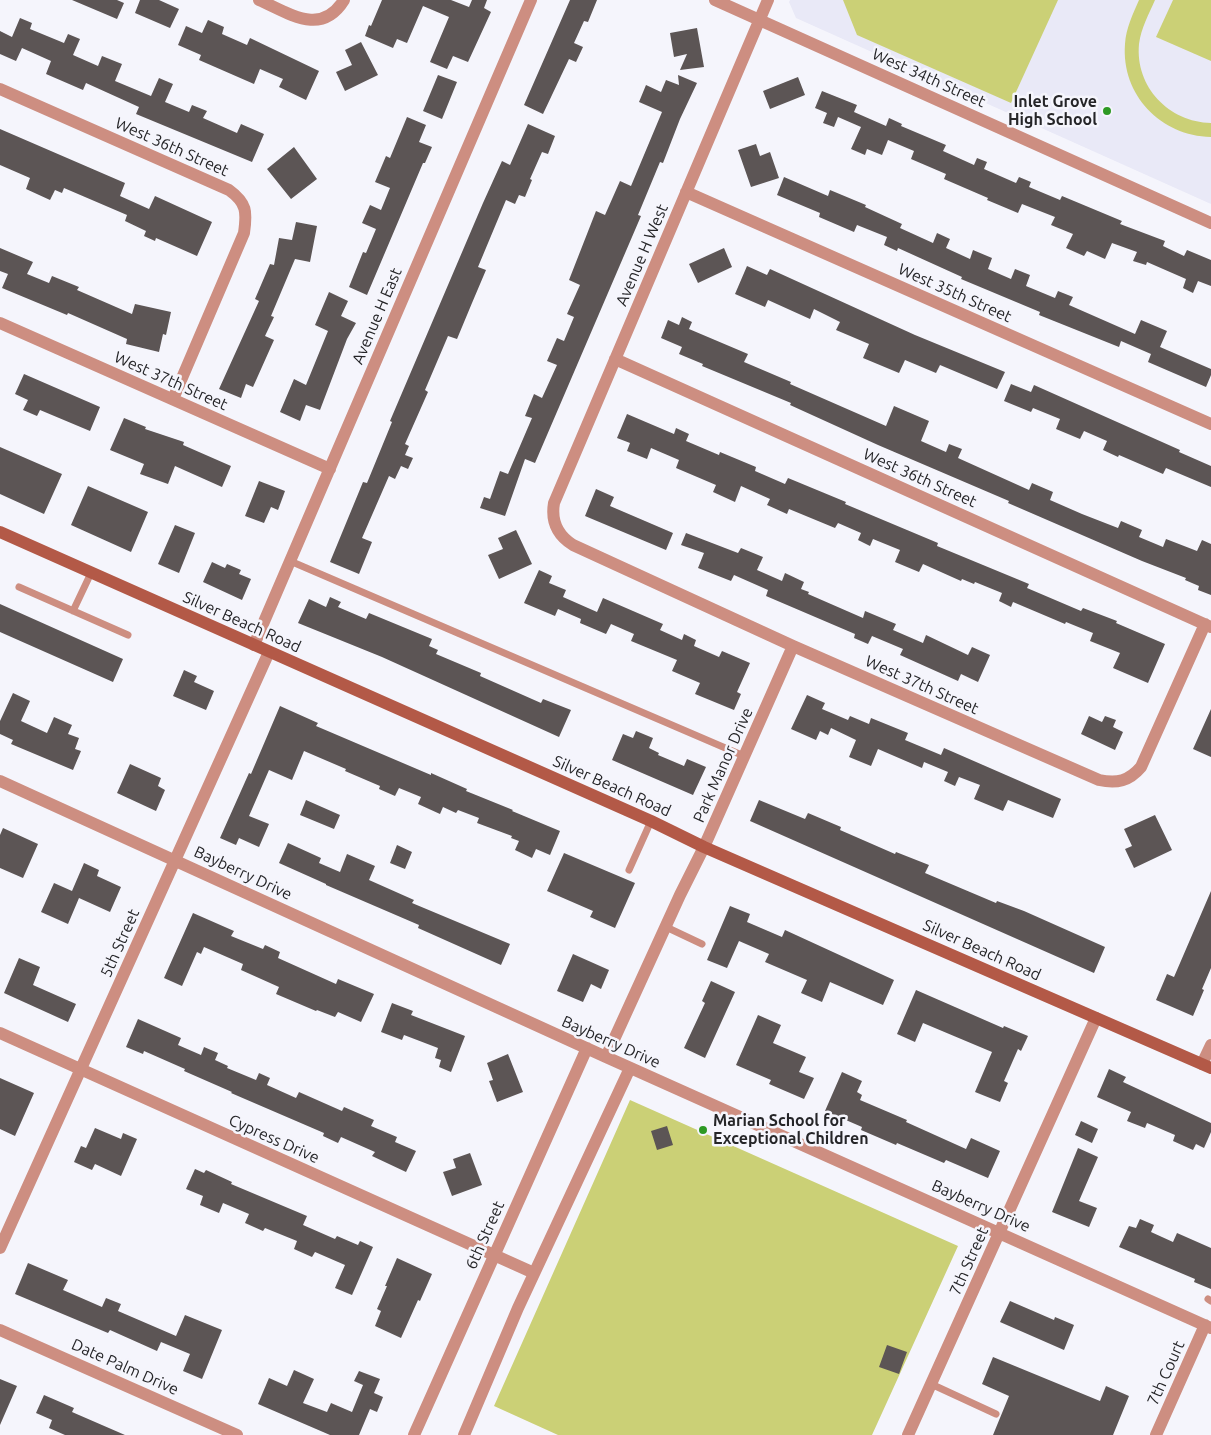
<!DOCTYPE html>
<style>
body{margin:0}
canvas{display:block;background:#f5f5fc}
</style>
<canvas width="1211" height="1435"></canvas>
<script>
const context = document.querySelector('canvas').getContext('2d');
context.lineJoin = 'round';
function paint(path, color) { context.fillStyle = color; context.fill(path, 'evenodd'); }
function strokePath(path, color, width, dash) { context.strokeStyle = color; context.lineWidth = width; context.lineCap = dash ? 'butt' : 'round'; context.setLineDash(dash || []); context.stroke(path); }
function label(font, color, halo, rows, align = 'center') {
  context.font = font + ' Ubuntu,sans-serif'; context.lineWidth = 5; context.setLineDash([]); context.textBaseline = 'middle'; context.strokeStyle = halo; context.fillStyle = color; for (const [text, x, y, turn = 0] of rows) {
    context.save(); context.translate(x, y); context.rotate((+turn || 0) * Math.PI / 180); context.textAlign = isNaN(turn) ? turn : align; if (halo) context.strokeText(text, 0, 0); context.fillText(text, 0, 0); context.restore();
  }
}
const built = new Path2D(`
 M790 0H1211V204L796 18 789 2Z`);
const green = new Path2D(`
 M843 0H1058L1011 103 857 35Z
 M1139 0H1155C1149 14 1141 28 1139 44 1135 87 1169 122 1211 123V137C1161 136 1121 95 1125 44 1126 28 1133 14 1139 0Z
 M1173 0H1211V61L1156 37Z
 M630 1100 958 1246 872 1435H558L494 1406Z`);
const building = new Path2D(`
 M72 0H117L124 3 117 19Z
 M140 0H159L179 9 170 28 135 13Z
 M382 0H451L469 7 472 0H487L484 8 491 12 468 62 453 56 447 69 430 62 449 17 423 6 407 43 397 39 393 48 365 36 369 25 371 26Z
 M570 0H597L588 22 584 21 574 43 583 47 576 62 569 59 543 114 524 105Z
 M20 18 32 23 30 29 64 43 68 34 80 39 73 55 98 66 102 56 122 64 115 81 151 96 159 78 173 84 165 102 189 112 192 105 207 111 203 118 237 133 241 124 264 134 252 162 136 114 139 107 86 83 83 90 46 74 51 61 22 48 16 61 0 54V31L12 37Z
 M208 20 224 27 222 34 247 45 250 38 319 71 306 100 279 87 283 79 260 69 254 84 199 60 201 55 178 45 186 26 202 33Z
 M697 28 704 67 680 70 687 54 674 57 670 33Z
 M361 42 378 75 345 91 336 72 352 65 345 50Z
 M438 75 457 82 442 119 423 111Z
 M678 75 697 83 680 119 663 163 660 162 638 215 641 216 535 463 525 459 505 516 480 508 484 497 490 499 500 471 508 474 532 418 525 416 534 394 542 398 557 365 547 361 557 338 564 341 574 317 567 314 580 285 569 280 596 211 605 215 620 181 631 186 662 112 639 102 646 85 661 92 666 80 679 85Z
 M798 77 805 95 770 109 763 91Z
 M822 91 857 105 854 112 886 126 889 118 902 124 901 126 946 145 943 151 974 165 977 158 987 162 984 169 1016 183 1019 177 1031 182 1029 187 1060 200 1062 196 1122 221 1120 224 1165 241 1163 246 1184 256 1187 250 1211 260V286L1198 281 1193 293 1183 288 1186 279 1147 262 1146 265 1133 261 1137 252 1112 243 1105 259 1087 251 1084 256 1066 248 1073 234 1051 225 1055 217 1022 204 1018 213 987 200 988 198 944 179 946 174 911 159 914 151 888 140 882 155 867 149 865 155 851 149 861 127 838 117 834 127 823 123 827 113 815 108Z
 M407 117 426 125 419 142 432 147 425 163H423L367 295 349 287 363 252 366 253 376 229 362 223 370 205 381 210 390 188 375 182 386 156 390 158Z
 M528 124 555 136 548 154 542 152 530 179 532 180 525 197 519 195 515 204 506 200 478 267 486 270 472 303 457 339 448 336 425 390 428 392 405 444 409 446 405 455 413 458 408 469 401 466 395 479 389 476 362 538 372 542 359 574 330 562 363 482 367 483 392 422 390 421 483 203 502 161 510 165Z
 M0 129 125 183 120 196 149 209 155 196 212 222 197 256 156 238 155 241 144 236 146 231 125 221 127 215 64 188 62 193 55 190 50 200 26 189 30 178 0 165Z
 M756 144 760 156 770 152 779 178 751 187 738 150Z
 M294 147 317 179 291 199 267 169Z
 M784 177 828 196 830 190 866 205 865 207 902 224 900 228 933 243 937 233 950 239 946 248 970 259 973 250 992 258 988 269 1011 279 1015 269 1030 275 1026 286 1055 298 1058 291 1073 297 1069 305 1135 334 1141 320 1167 331 1160 347 1211 369V375L1206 387 1148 362 1151 354 1121 341 1119 347 1039 315 1040 312 961 279 962 277 898 248 897 251 884 245 887 237 857 225 854 232 819 217 820 213 777 195Z
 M296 222 317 226 310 262 295 259 271 316 274 317 265 336 274 340 253 387 246 384 241 398 219 389 259 301 255 299 270 264 274 265 279 238 292 240Z
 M0 248 33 262 27 274 49 283 52 276 79 287 77 290 132 314 135 304 171 312 166 335 163 334 159 352 126 344 127 339 68 313 67 315 2 288 8 274 0 271Z
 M724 248 732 267 698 283 689 264Z
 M747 266 767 275 770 269 915 335 1005 372 997 389 940 365 936 373 905 360 899 373 863 358 869 344 836 330 840 322 814 309 810 319 768 300 765 307 735 294Z
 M329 292 348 301 341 316 356 323 347 339 320 410 306 405 300 421 280 412 294 379 306 385 328 331 315 325Z
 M682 317 692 322 689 329 748 354 744 362 791 382 790 384 886 426 894 406 929 421 921 441 946 452 949 444 962 449 958 458 1029 490 1032 483 1053 492 1050 500 1082 514 1118 528 1121 521 1142 530 1139 537 1163 547 1166 539 1197 551 1202 540 1211 544V595L1198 590 1199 586 1185 580 1186 578 1142 561 1008 503 1009 501 878 445 790 405 791 403 702 366 703 364 679 354 682 347 661 338 668 320 679 325Z
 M24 374 100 407 90 431 40 410 37 416 23 410 28 400 15 394Z
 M1011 384 1031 392 1034 385 1180 450 1179 452 1211 466V487L1166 468 1163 474 1119 455 1118 457 1103 450 1107 441 1084 431 1080 439 1056 429 1060 419 1033 408 1031 412 1004 401Z
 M627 414 674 434 676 428 689 434 686 441 719 455 720 452 756 467 755 471 785 484 788 478 846 502 845 504 938 543 937 546 1029 584 1027 588 1081 611 1083 608 1117 621 1116 623 1165 644 1148 683 1113 668 1120 653 1090 641 1093 633 1066 622 1065 624 1013 602 1011 607 999 601 1002 593 975 582 974 584 962 579 961 581 923 564 919 572 895 562 900 550 873 539 870 546 858 540 861 533 838 523 835 528 789 509 787 514 767 505 770 499 741 486 735 502 713 492 716 485 676 468 679 460 651 448 647 459 627 451 630 443 617 438Z
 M124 418 146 427 145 429 184 442 183 445 231 466 222 487 175 466 168 484 140 474 144 464 110 450Z
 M0 447 62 474 44 514 0 494Z
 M259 481 285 491 278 510 271 507 264 523 245 516Z
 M88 486 148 512 131 552 71 525Z
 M596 489 614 497 610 506 673 533 666 550 585 516Z
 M175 525 195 533 179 573 158 564Z
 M516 530 532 564 499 579 488 555 503 549 498 538Z
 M686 533 738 553 741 548 763 557 757 570 782 581 785 573 804 582 801 589 809 592 808 594 863 618 865 611 896 624 893 630 923 643 926 635 968 655 972 647 990 655 978 682 961 674 958 681 900 655 903 649 872 636 868 644 854 638 855 634 766 596 768 590 734 575 731 581 698 568 704 553 681 545Z
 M212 562 225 568 227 564 241 570 239 574 251 579 242 600 203 582Z
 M539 570 552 576 549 583 566 590 563 597 597 612 603 598 663 624 660 630 682 640 684 634 696 640 694 646 719 657 722 651 750 663 737 692 741 694 734 710 695 694 700 683 672 671 677 660 631 641 634 634 611 624 606 634 580 623 581 619 558 609 555 616 524 603Z
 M330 597 341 602 338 607 366 619 369 613 432 639 429 646 438 650 436 654 481 673 480 676 541 703 543 699 571 710 559 737 382 657 298 623 309 599 326 607Z
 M0 604 123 659 113 682 0 632Z
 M184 670 197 676 194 682 214 691 206 710 173 696Z
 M13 693 30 701 21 721 47 733 54 717 72 725 68 734 79 738 75 749 81 751 73 770 11 744 13 740 0 734V721Z
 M807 695 825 703 822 709 848 720 850 716 869 724 871 718 908 733 905 740 941 755 944 748 1061 799 1053 818 1008 800 1003 811 974 799 980 785 959 777 955 786 944 781 948 772 924 762 922 768 878 749 871 766 849 757 856 740 831 728 828 735 820 731 816 740 791 729Z
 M280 706 318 723 316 726 431 775V773L467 789 466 791 513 810 512 811 560 831 550 855 536 849 532 858 515 850 519 841 511 838 512 836 477 823 479 818 458 810 456 813 443 807 440 814 418 804 421 797 399 788 395 796 379 789 380 786 345 771 346 769 304 751 292 780 269 770 249 816 269 824 259 847 239 838 236 845 220 838 249 773 251 774Z
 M1211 709V757L1193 749Z
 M1089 716 1102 722 1105 716 1116 720 1113 727 1123 732 1115 750 1081 734Z
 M636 731 653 738 649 748 659 753 658 755 684 766 687 759 706 767 693 795 612 760 623 734 633 738Z
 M130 764 161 778 158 786 165 790 156 811 117 793Z
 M306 800 340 815 334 829 300 815Z
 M759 800 805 819 808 813 841 827 840 830 895 854 896 852 929 865 925 873 996 903 997 901 1024 911 1105 947 1094 973 750 821Z
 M1155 815 1172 850 1134 868 1125 849 1132 846 1124 829Z
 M3 828 38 844 23 878 0 868V835Z
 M288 843 321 858 319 863 340 872 347 854 375 866 369 880 414 900 412 903 510 944 501 965 418 928 419 925 326 885V884L279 863Z
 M397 845 412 852 405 869 390 863Z
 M564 853 635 883 615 928 590 917 593 911 547 891Z
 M84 863 99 870 97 876 121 887 110 912 79 898 68 924 41 912 54 883 72 891Z
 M1211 891V968L1202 989 1204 990 1193 1016 1156 1000 1167 974 1174 977Z
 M730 906 750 914 747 922 782 937 785 930 894 980 883 1005 830 982 822 1002 801 993 807 980 765 962 769 954 739 941 727 968 707 960Z
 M193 913 234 931 231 936 263 949 265 945 280 952 278 958 336 984 338 979 374 994 361 1022 338 1012 335 1017 317 1010 316 1011 276 994 279 987 241 970 243 964 204 947 201 954 197 952 182 986 164 978Z
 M573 954 609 970 601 989 591 984 583 1002 557 991Z
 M19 958 40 967 33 985 76 1004 68 1022 4 993Z
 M711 981 735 992 705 1058 684 1048 705 1003 702 1001Z
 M916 990 1003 1028 1004 1026 1028 1036 1021 1051 1018 1049 1004 1081 1008 1083 1000 1102 975 1092 992 1052 923 1023 915 1042 897 1034Z
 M392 1003 413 1011 411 1015 465 1036 451 1072 439 1067 441 1060 435 1058 438 1048 404 1035 402 1040 381 1032Z
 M758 1015 781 1025 773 1043 806 1057 799 1072 814 1078 804 1099 769 1084 771 1080 736 1065Z
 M138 1019 181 1038 178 1045 201 1055 204 1047 218 1053 215 1060 228 1066 227 1068 256 1080 259 1073 270 1078 267 1085 296 1098 299 1092 342 1111 344 1107 374 1120 371 1126 397 1137 395 1142 416 1151 406 1172 372 1156 375 1152 341 1137 338 1143 323 1136 324 1133 231 1093 232 1092 184 1071 185 1069 144 1051 143 1054 126 1047Z
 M508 1054 523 1092 497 1102 489 1081 493 1080 487 1063Z
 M1109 1069 1126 1077 1123 1082 1211 1123V1132L1204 1148 1196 1144 1193 1150 1173 1141 1175 1135 1147 1123 1145 1128 1127 1121 1131 1112 1097 1097Z
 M842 1072 862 1081 857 1092 862 1095 860 1100 907 1120 906 1122 966 1149 971 1138 1000 1151 988 1178 946 1160 944 1163 897 1143 896 1145 861 1130 862 1127 825 1111Z
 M0 1078 34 1093 15 1136 0 1129Z
 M1081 1121 1098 1129 1092 1143 1075 1135Z
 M667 1126 673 1145 657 1150 651 1131Z
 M95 1128 121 1139 123 1133 137 1139 121 1176 95 1164 92 1170 74 1162 81 1146 86 1148Z
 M1078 1148 1098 1157 1079 1201 1097 1208 1089 1227 1052 1212Z
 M470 1153 482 1185 452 1196 443 1172 456 1168 453 1159Z
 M195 1169 204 1173 206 1170 232 1182 231 1184 307 1216 303 1225 335 1239 337 1236 358 1245 360 1241 373 1247 352 1295 335 1288 345 1265 315 1252 312 1257 294 1249 297 1241 265 1228 263 1231 245 1223 249 1214 223 1203 219 1213 200 1205 203 1196 186 1189Z
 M1140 1219 1154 1225 1151 1232 1173 1242 1177 1233 1211 1248V1289L1194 1282 1195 1279 1119 1247 1129 1226 1136 1228Z
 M397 1258 432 1274 420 1301 418 1300 401 1338 375 1326 381 1311 377 1309 387 1286H385Z
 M28 1263 68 1280 63 1290 102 1307 106 1298 121 1304 118 1311 176 1336 185 1315 222 1330 202 1379 183 1371 190 1354 161 1342 157 1351 110 1330 108 1333 15 1294Z
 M1010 1301 1054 1320 1055 1317 1074 1325 1064 1350 1000 1322Z
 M887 1345 907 1352 899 1374 879 1367Z
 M993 1357 1100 1401 1106 1386 1129 1396 1113 1435H993L1009 1396 982 1384Z
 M294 1370 314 1379 303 1403 327 1412 331 1403 352 1412 363 1385 354 1381 359 1371 380 1379 374 1393 383 1397 377 1412 370 1409 359 1435H330L258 1404 269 1378 287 1386Z
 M0 1379 17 1386 0 1425Z
 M44 1395 74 1408 72 1412 125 1435H65L49 1428 52 1420 36 1413Z`);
const lane = new Path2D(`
 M290 561 744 756
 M19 587 128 635
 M73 611 91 573
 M629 870 651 821
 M666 927 702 944
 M1208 1299 1211 1301
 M931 1384 996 1414`);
const street = new Path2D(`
 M259 0C289 13 321 37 344 0
 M715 0 1211 223
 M768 0 554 503C551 521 557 535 573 545L793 646 1099 780C1117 784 1129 781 1141 767L1205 624
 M0 89 229 190C247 203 247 212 244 233L173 399
 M686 192 1211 424
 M0 323 330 469
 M615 359 1211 627
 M254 645 531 0
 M0 781 606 1057 1211 1328
 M0 1033 534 1273
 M606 1057 680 895 704 847 793 646
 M1202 1064 1211 1045
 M0 1248 269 652
 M0 1330 237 1435
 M414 1435 587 1048
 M464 1435 518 1308 630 1068
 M908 1435 1096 1018
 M1156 1435 1205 1325`);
const secondary = new Path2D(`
 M0 532 651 821 704 847 1211 1068`);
const markers = [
 [1107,111,5,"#2d9924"],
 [703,1130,5,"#2d9924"]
];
const streetNames = [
 ["West 34th Street",929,78,24],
 ["West 36th Street",172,147,24],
 ["Avenue H West",642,255,-67],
 ["West 35th Street",955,293,24],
 ["Avenue H East",377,316,-67],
 ["West 37th Street",171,381,24],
 ["West 36th Street",920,478,24],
 ["Silver Beach Road",242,622,24],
 ["West 37th Street",922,685,24],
 ["Park Manor Drive",723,765,-66],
 ["Silver Beach Road",612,786,24],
 ["Bayberry Drive",243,873,25],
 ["5th Street",120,943,-66],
 ["Silver Beach Road",982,950,24],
 ["Bayberry Drive",611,1042,24],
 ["Cypress Drive",274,1139,24],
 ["Bayberry Drive",981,1206,24],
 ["6th Street",485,1235,-66],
 ["7th Street",969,1261,-66],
 ["Date Palm Drive",125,1367,24],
 ["7th Court",1166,1373,-66]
];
const poiNames = [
 ["Inlet Grove",1097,102],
 ["High School",1097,120],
 ["Marian School for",713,1121,"left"],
 ["Exceptional Children",713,1139,"left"]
];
paint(built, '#e9e9f7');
paint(green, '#cbd076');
paint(building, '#5c5555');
strokePath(lane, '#cd8e81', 7);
strokePath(street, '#cd8e81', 12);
strokePath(secondary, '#b35947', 12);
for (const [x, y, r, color] of markers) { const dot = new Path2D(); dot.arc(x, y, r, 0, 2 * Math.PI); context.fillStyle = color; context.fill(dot); strokePath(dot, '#f5f5fc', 2); }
label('16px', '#252528', '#f5f5fc', streetNames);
label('bold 16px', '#252528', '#f5f5fc', poiNames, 'right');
</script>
